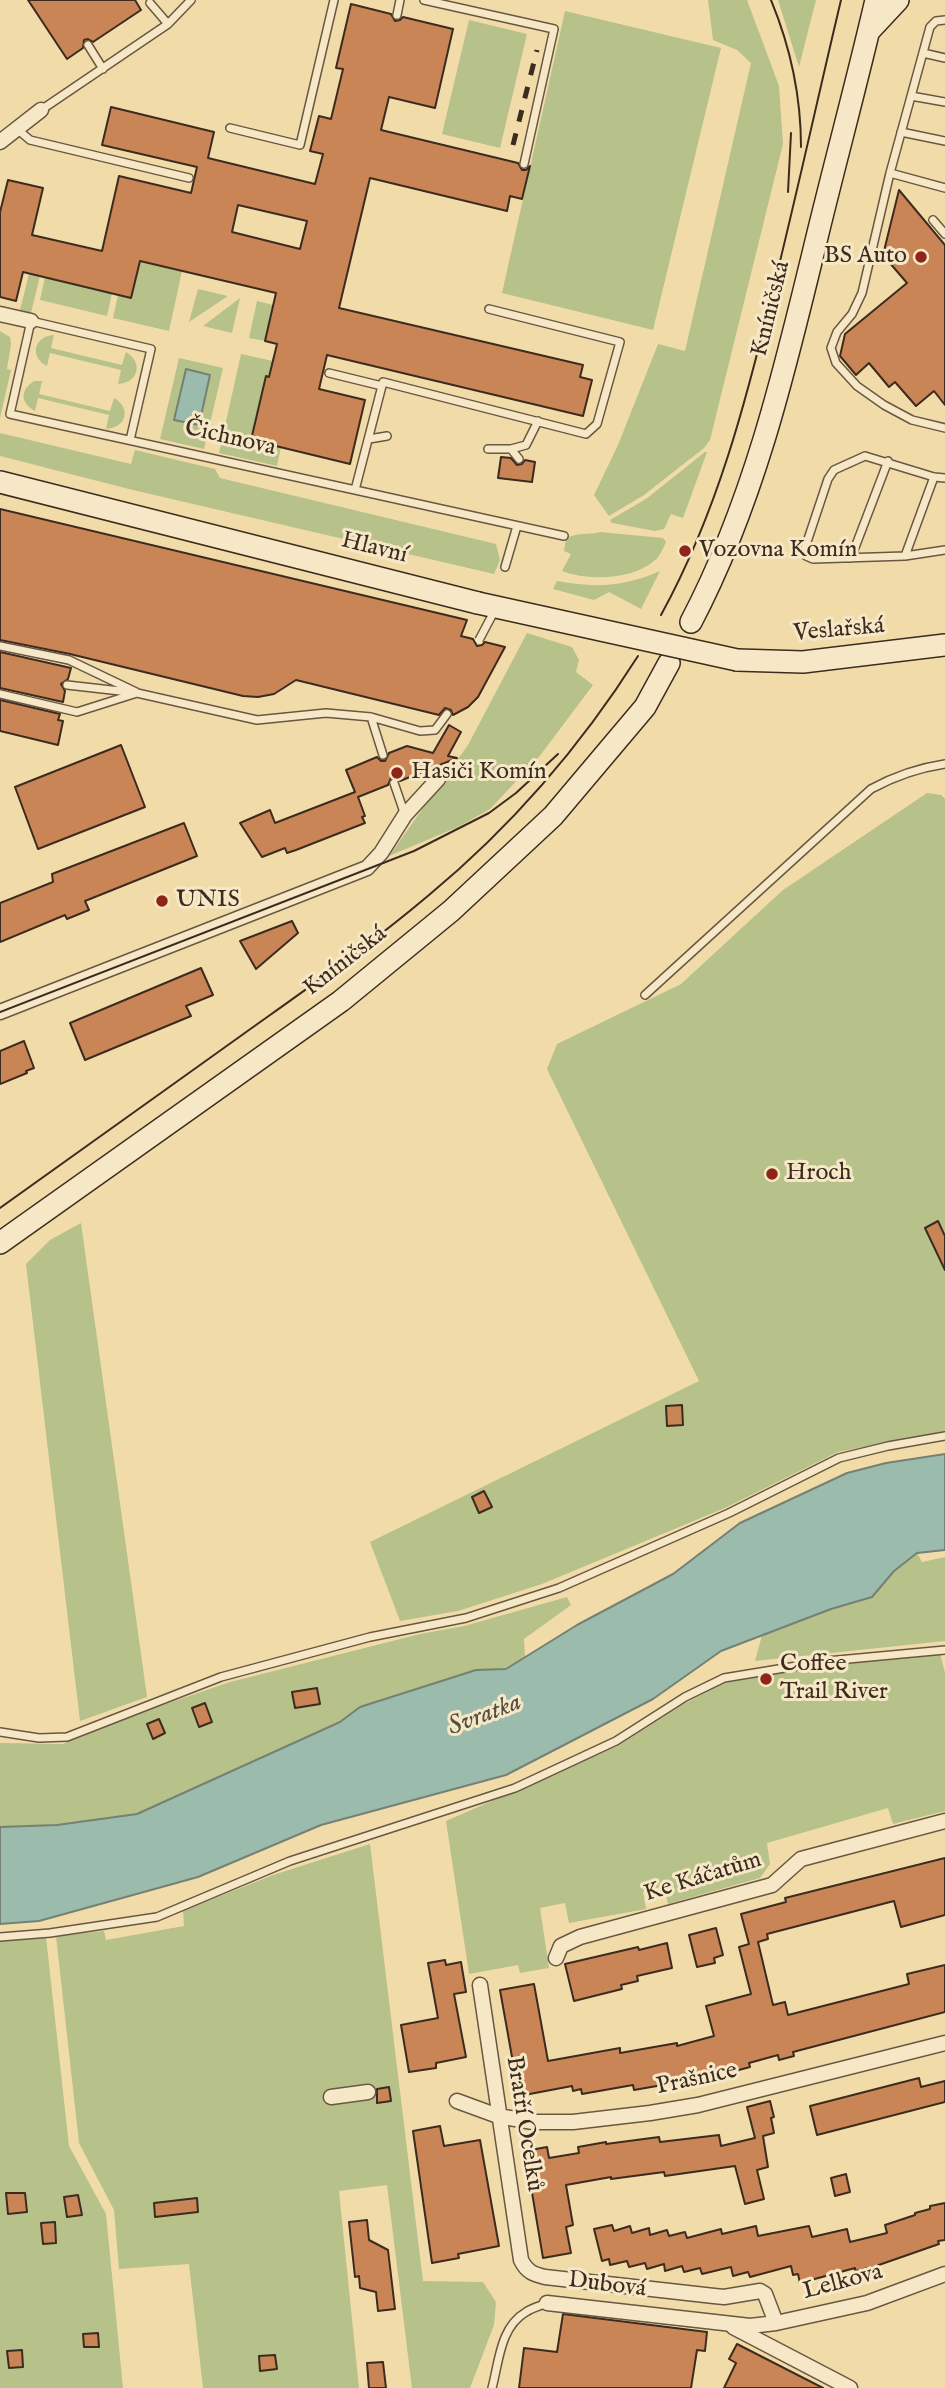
<!DOCTYPE html>
<meta charset="utf-8">
<style>
body{margin:0}
canvas{display:block;background:#f1dca9}
</style>
<canvas width="945" height="2388"></canvas>
<script>
const context = document.querySelector('canvas').getContext('2d');
context.lineJoin = 'round';
function paint(path, color) { context.fillStyle = color; context.fill(path, 'evenodd'); }
function strokePath(path, color, width, dash) { context.strokeStyle = color; context.lineWidth = width; context.lineCap = dash ? 'butt' : 'round'; context.setLineDash(dash || []); context.stroke(path); }
function label(font, color, halo, rows, align = 'center') {
  context.font = font + ' "IM FELL English",serif'; context.lineWidth = 6; context.setLineDash([]); context.textBaseline = 'middle'; context.strokeStyle = halo; context.fillStyle = color; for (const [text, x, y, turn = 0] of rows) {
    context.save(); context.translate(x, y); context.rotate((+turn || 0) * Math.PI / 180); context.textAlign = isNaN(turn) ? turn : align; if (halo) context.strokeText(text, 0, 0); context.fillText(text, 0, 0); context.restore();
  }
}
const green = new Path2D(`
 M708 0H747L779 86 783 144 710 440 704 448 644 495 609 516 594 495 618 445 658 344 685 351 751 63 737 50 713 40Z
 M778 0H816L799 67Z
 M565 11 721 48 653 330 502 293Z
 M469 20 527 34 500 148 442 134Z
 M140 261 182 271 169 331 113 318 118 295Z
 M29 274 40 276 31 313 20 310Z
 M45 277 112 293 107 316 40 300Z
 M198 289 228 296 189 322Z
 M240 298 232 333 203 326Z
 M257 301 273 305 265 341 249 338Z
 M0 331 10 337 11 344 7 369 11 370 0 418Z
 M54 335 51 348 122 365 126 352C144 363 138 383 118 384L121 370 50 353 47 366C29 357 34 336 54 335Z
 M241 354 273 361 269 377 266 376 251 439 281 447 277 466 219 453Z
 M179 358 223 368 204 449 160 439Z
 M34 381H42L39 394 110 411 114 398C132 408 126 428 106 429L109 415 38 398 35 411C20 403 20 390 34 381Z
 M0 433 131 464 135 450 215 469 220 478 496 544 500 560 494 574 133 490 0 456Z
 M705 452H707L683 518 671 514 664 529 655 531 612 523 610 520 646 499Z
 M600 532 663 538 666 542C663 548 660 557 654 561 632 580 588 581 562 571L571 554 564 551 566 539C574 532 590 535 600 532Z
 M660 571 641 609 609 592 594 600 553 589 557 581C596 588 624 587 660 571Z
 M527 633 572 647 579 660 576 672 593 685 539 757 490 809 458 827 389 856 468 745Z
 M927 793 941 795 945 799V1431L838 1452 725 1508 542 1584 458 1611 400 1621 370 1542 699 1381 547 1069 557 1044 681 984 783 890Z
 M81 1223 147 1697 80 1721 26 1264 50 1240Z
 M917 1553 922 1562 945 1557V1641L755 1661 762 1635 831 1609 872 1597 894 1571Z
 M567 1597 571 1605 524 1639 525 1657 505 1669 476 1670 360 1707 340 1722 137 1814 57 1825 0 1827V1743L63 1744 100 1724 163 1705 230 1682 420 1634 464 1626Z
 M940 1653 945 1673V1811L893 1824 888 1808 767 1843 770 1864 760 1878 668 1904 664 1886 643 1892 646 1909 569 1923 565 1903 540 1908 549 1968 520 1973 518 1965 469 1974 446 1821 618 1746 682 1705 724 1683 809 1668Z
 M370 1844 423 2281 483 2282 496 2302 494 2325 470 2388H412L387 2185 339 2191 359 2388H203L189 2264 119 2269 114 2210 79 2143 56 1936 104 1931 106 1940 184 1926 183 1911 273 1875Z
 M46 1937 69 2146 106 2214 123 2388H0V1941Z`);
const water = new Path2D(`
 M186 369 210 375 199 425 174 420Z
 M945 1454V1550L917 1553 894 1571 872 1597 831 1609 721 1651 653 1699 506 1775 321 1825 198 1877 39 1921 0 1924V1827L57 1825 137 1814 340 1722 360 1707 476 1670 506 1669 577 1625 673 1574 740 1523 847 1473 886 1463Z`);
const building = new Path2D(`
 M28 0H135L141 10 93 42 88 39 84 40 83 48 67 59Z
 M351 4 391 14 395 21 400 20 403 17 453 29 435 108 389 97 381 130 518 163 522 170H526L530 166 522 199 510 196 507 211 370 178 339 308 583 365 580 377 592 380 583 416 327 355 319 389 365 400 350 464 251 440 266 376 269 377 277 344 265 341 276 293 140 261 131 298 23 272 16 301 0 297V212L8 180 43 188 32 235 102 251 119 176 191 193 197 167 102 145 111 107 214 132 208 158 315 184 323 154 310 151 319 116 331 119 343 69 336 68ZM238 205 307 221 300 249 232 232Z
 M899 190 945 245V405L934 391 916 406 895 382 889 387 869 363 856 375 840 356 845 334 907 283 883 255Z
 M501 457 511 458 517 465 522 464 525 460 535 462 532 482 498 478Z
 M0 509 467 620 461 636 473 639 477 646 482 645 485 642 505 647 478 697 468 707 453 715 451 710 445 708 439 715 296 680 274 694 258 697 243 696 70 654 0 640Z
 M0 652 71 668 68 679 61 684 65 691 63 702 0 688Z
 M0 700 60 714 58 720 63 721 58 745 0 731Z
 M449 725 461 732 448 756 457 758 400 781 396 777 391 778 388 785 358 797 365 816 362 817 365 823 296 850 287 853 285 848 262 857 240 823 270 810 275 823 355 792 346 770 377 757 381 761H385L389 753 407 746 433 753Z
 M121 745 145 807 38 849 15 787Z
 M184 823 197 856 85 901 89 910 67 919 65 915 0 942V903L53 882 52 874Z
 M292 921 298 933 256 969 240 941Z
 M201 968 213 995 186 1006 191 1016 85 1060 70 1023Z
 M24 1041 34 1068 26 1071 27 1073 0 1084V1051Z
 M938 1221 945 1236V1270L925 1228Z
 M682 1405 683 1425 667 1426 666 1406Z
 M484 1491 492 1507 479 1513 472 1497Z
 M317 1688 320 1704 295 1708 292 1692Z
 M205 1703 212 1722 199 1727 192 1708Z
 M159 1719 165 1733 153 1739 147 1724Z
 M945 1858V1915L901 1927 894 1901 767 1934 768 1939 758 1942 773 2005 785 2002 788 2015 909 1984 907 1974 945 1965V2012L793 2052 794 2056 779 2060 778 2055 749 2063 750 2067 735 2071 734 2067 705 2074 707 2079 692 2083 691 2080 634 2090 633 2085 582 2094 581 2089 573 2091 572 2086 519 2096 500 1990 534 1984 548 2061 620 2048V2053L677 2043V2046L714 2036 706 2006 751 1994 739 1947 749 1944 741 1914 786 1902 785 1898Z
 M716 1928 723 1955 714 1958 715 1963 697 1967 689 1935Z
 M667 1943 672 1968 637 1976 638 1981 621 1985 622 1989 574 2001 565 1964 638 1947 639 1950Z
 M445 1960 446 1965 461 1962 466 1992 454 1994 466 2057 436 2063V2068L409 2072 401 2025 438 2018 428 1963Z
 M919 2078 921 2087 945 2081V2102L817 2135 810 2106Z
 M389 2087 391 2101 377 2103V2089Z
 M770 2101 774 2117 771 2118 774 2133 763 2136 768 2167 757 2170 764 2199 745 2204 735 2166 665 2176 664 2172 611 2179V2177L566 2185 573 2225 566 2227 571 2253 543 2258 525 2151 547 2147 549 2158 579 2153 578 2147 606 2142V2144L659 2137 660 2142 719 2135 721 2146 755 2138 747 2107Z
 M440 2126 444 2146 480 2140 499 2246 458 2254 459 2258 432 2263 413 2131Z
 M846 2174 850 2192 835 2196 831 2178Z
 M6 2193H25L27 2212 8 2214Z
 M78 2195 82 2215 67 2217 64 2197Z
 M197 2198 198 2212 155 2217 154 2203Z
 M945 2203V2240L938 2241 939 2244 873 2267 855 2271V2268L800 2283 798 2274 793 2275 791 2266 750 2277 748 2272 733 2276 731 2267 702 2274 700 2268 684 2272 682 2266 665 2271 664 2264 647 2269 645 2263 629 2267 627 2261 610 2265 609 2259 602 2261 594 2229 612 2225 614 2231 630 2226 632 2233 649 2228 650 2235 667 2230 669 2236 685 2232 687 2238 721 2229 722 2234 756 2226 758 2236 809 2226 812 2237 847 2229 850 2242 887 2233 885 2225 915 2215V2213L930 2209V2206Z
 M367 2220 369 2240 388 2250 395 2309 378 2311 376 2292 360 2288 359 2276 355 2277 349 2222Z
 M55 2222 56 2243 43 2244 41 2223Z
 M563 2314 707 2332 705 2351 697 2350 691 2388H519L524 2348 557 2352Z
 M98 2333 99 2347H84L83 2334Z
 M737 2344 823 2388H724L736 2363 729 2359Z
 M22 2350 23 2367 9 2368 7 2351Z
 M275 2355 277 2369 260 2371 259 2356Z
 M383 2362 386 2388H369L367 2363Z`);
const lane = new Path2D(`
 M424 0 554 29 524 164
 M150 3 168 24
 M397 15 400 0
 M88 45 103 69
 M923 53 945 58
 M911 96 945 102
 M41 110 168 24 191 0
 M230 128 300 145 334 0
 M17 129 30 140 189 178
 M901 132 945 141
 M890 173 930 27 936 21 945 20
 M945 188 890 173 862 293 852 314 837 332 831 348 836 363 857 386 884 405 912 420 945 428
 M933 220 945 234
 M329 373 382 386
 M369 439 387 436
 M130 440 151 349 31 321 10 414 564 536
 M488 449H511L526 445 538 421
 M511 449 519 459
 M945 478 934 477 865 456 834 470 828 479 804 551 806 556 813 559 905 556 945 550
 M355 490 383 382 586 434 597 424 620 342 489 309
 M905 556 934 477
 M851 558 888 461
 M505 567 517 526
 M0 646 69 660 136 692
 M67 685 129 692
 M0 694 77 712 137 693 257 720 326 713 371 717 420 731 435 730 447 714
 M371 717 383 755
 M394 783 405 815
 M645 995 871 789C895 776 918 768 945 764
 M0 1732 39 1738 67 1737 221 1677 370 1637 466 1618 559 1588 729 1513 839 1458 888 1446 945 1436
 M0 1937 50 1933 157 1917 290 1861 515 1788 616 1741 685 1697 724 1678 827 1661 945 1650
 M492 2388C499 2362 500 2327 526 2312 532 2308 540 2306 547 2303`);
const street = new Path2D(`
 M0 142 41 110
 M0 314 31 321
 M0 1012 367 868 381 853 405 815 438 779
 M556 1958 561 1946 580 1937 772 1885 801 1859 945 1821
 M480 1985 521 2260C527 2272 533 2274 545 2277L714 2296 724 2297 760 2291 765 2294 776 2323
 M331 2097 368 2092
 M457 2101 498 2116 533 2122H573L650 2113 698 2105 945 2043
 M547 2303 750 2326 776 2323 867 2303 945 2274
 M733 2327 850 2388`);
const secondary = new Path2D(`
 M870 30 898 0
 M0 482 478 603
 M691 622C755 500 786 365 818 233 837 155 858 78 876 0
 M737 660 803 662 945 645
 M0 1243 341 1001 451 911 553 816 645 707 669 663`);
const tram = new Path2D(`
 M771 0C790 46 801 97 801 147
 M788 192 791 133
 M661 615C717 513 746 402 773 290 797 193 818 97 841 0
 M0 1012 414 851 489 813 516 793 558 754
 M0 1208C81 1150 161 1093 242 1035 305 990 370 945 429 895 511 827 581 746 638 656`);
const rail = new Path2D(`
 M513 145 537 50`);
const laneBridge = new Path2D(`
 M479 640 496 608`);
const secondaryBridge = new Path2D(`
 M478 603 737 660`);
const markers = [
 [921,257,7,"#8f2418"],
 [685,551,7,"#8f2418"],
 [397,773,7,"#8f2418"],
 [162,901,7,"#8f2418"],
 [772,1174,7,"#8f2418"],
 [766,1679,7,"#8f2418"]
];
const poiNames = [
 ["BS Auto",907,257,"right"],
 ["Vozovna Komín",699,551],
 ["Hasiči Komín",411,773],
 ["UNIS",176,901],
 ["Hroch",786,1174],
 ["Coffee",780,1665],
 ["Trail River",780,1693]
];
const streetNames = [
 ["Kníničská",772,309,-76],
 ["Čichnova",230,439,13],
 ["Hlavní",374,549,14],
 ["Veslařská",839,631,-5],
 ["Kníničská",346,962,-38],
 ["Ke Káčatům",703,1878,-17],
 ["Prašnice",697,2080,-12],
 ["Bratří Ocelků",523,2124,81],
 ["Lelkova",843,2283,-15],
 ["Dubová",607,2286,7]
];
const waterNames = [
 ["Svratka",485,1716,-21]
];
paint(green, '#b7c18a');
paint(water, '#9bbbac');
strokePath(water, '#758174', 2);
paint(building, '#ca8557');
strokePath(building, '#3c2b1f', 2);
strokePath(lane, '#695742', 10);
strokePath(street, '#695742', 17);
strokePath(secondary, '#3c2b1f', 24);
strokePath(lane, '#f6e8c7', 7);
strokePath(street, '#f6e8c7', 14);
strokePath(secondary, '#f6e8c7', 21);
strokePath(tram, '#3c2b1f', 2);
strokePath(rail, '#3c2b1f', 5, [12, 12]);
strokePath(laneBridge, '#695742', 10, []);
strokePath(secondaryBridge, '#3c2b1f', 24, []);
strokePath(laneBridge, '#f6e8c7', 7);
strokePath(secondaryBridge, '#f6e8c7', 21);
for (const [x, y, r, color] of markers) { const dot = new Path2D(); dot.arc(x, y, r, 0, 2 * Math.PI); context.fillStyle = color; context.fill(dot); strokePath(dot, '#f6e8c7', 2.5); }
label('24px', '#3c2b1f', '#f6e8c7', poiNames, 'left');
label('24px', '#3c2b1f', '#f6e8c7', streetNames);
label('italic 26px', '#544f42', '#f6e8c7', waterNames);
</script>
